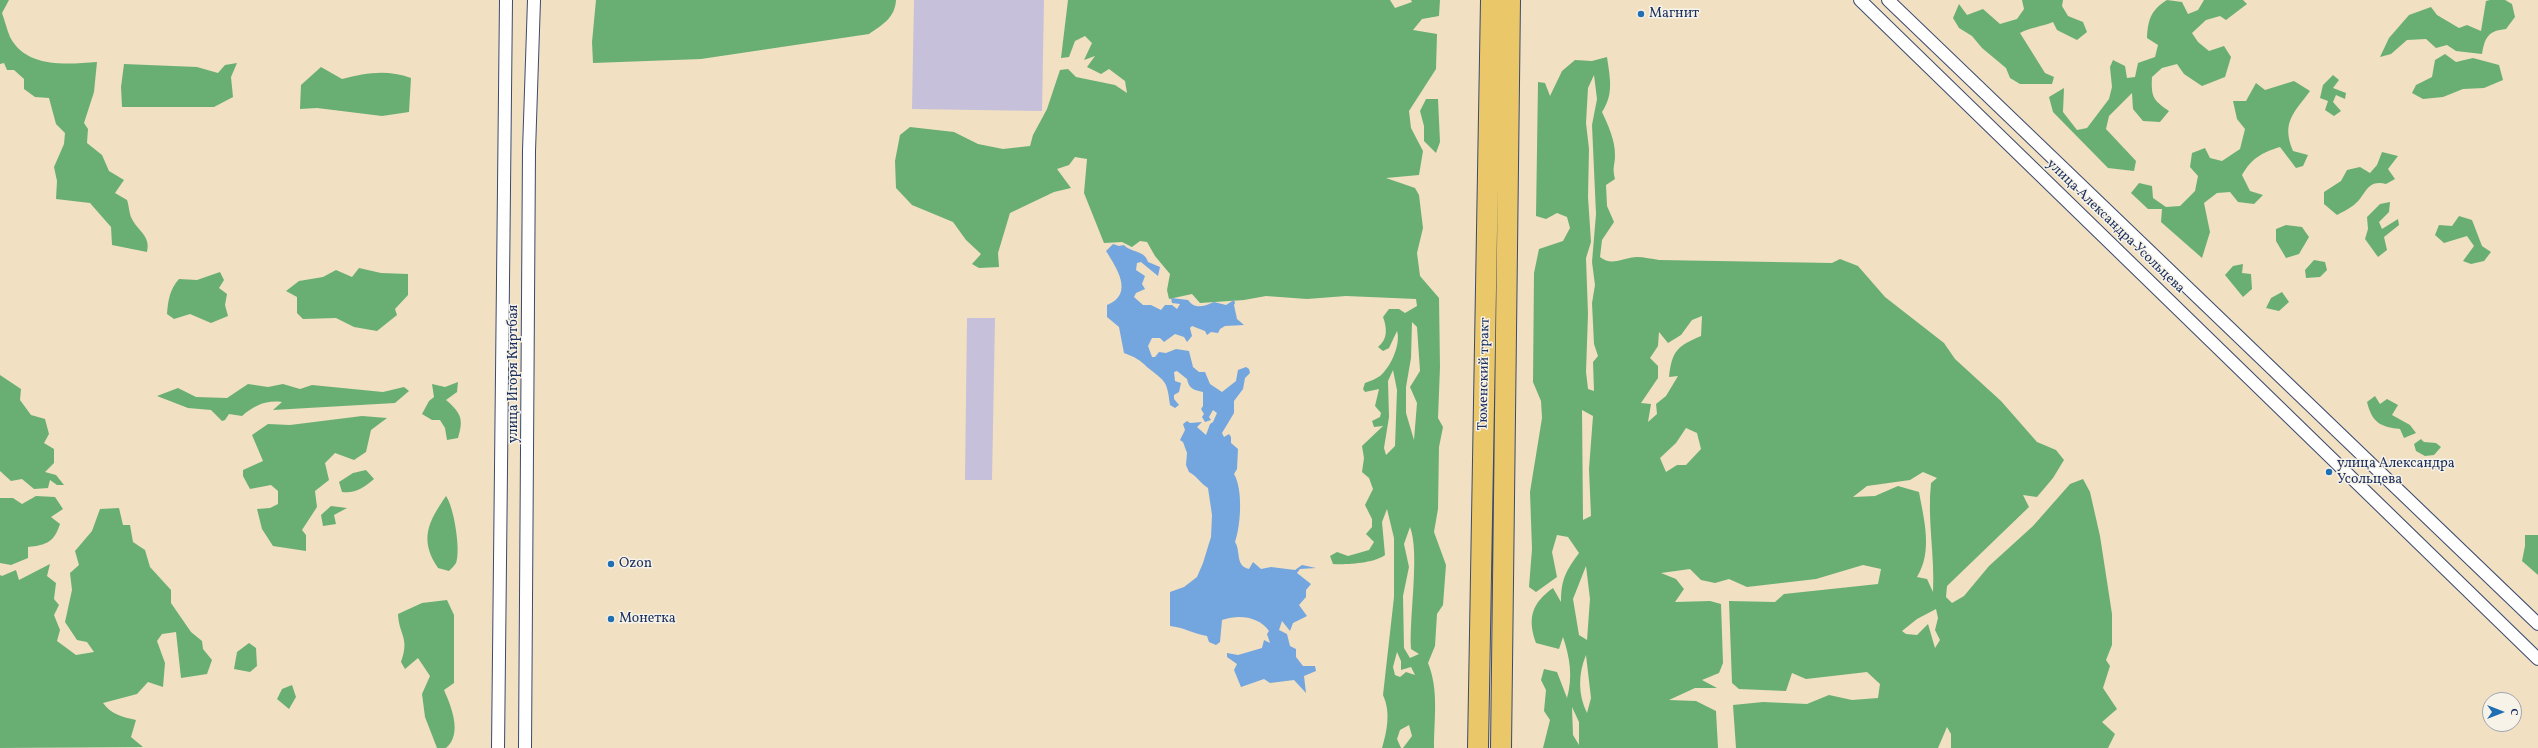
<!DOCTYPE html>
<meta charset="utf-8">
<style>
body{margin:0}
#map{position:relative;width:2538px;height:748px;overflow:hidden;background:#f1e0c2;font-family:Vollkorn,serif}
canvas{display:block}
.north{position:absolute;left:2482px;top:692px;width:40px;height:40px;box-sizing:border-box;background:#f7f3e8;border:1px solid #9fa5b1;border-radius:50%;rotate:90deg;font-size:11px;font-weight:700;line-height:16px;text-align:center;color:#1b2f5e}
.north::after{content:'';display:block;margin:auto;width:14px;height:18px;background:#1f6fb2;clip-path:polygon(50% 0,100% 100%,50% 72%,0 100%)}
</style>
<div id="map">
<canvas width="2538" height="748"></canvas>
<div class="north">С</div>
</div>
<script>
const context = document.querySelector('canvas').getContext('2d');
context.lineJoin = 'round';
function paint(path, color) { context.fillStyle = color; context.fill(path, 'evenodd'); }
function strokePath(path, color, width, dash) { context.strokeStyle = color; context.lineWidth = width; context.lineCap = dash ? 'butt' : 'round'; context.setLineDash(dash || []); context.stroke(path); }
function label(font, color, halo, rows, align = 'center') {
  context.font = font + ' Vollkorn,serif'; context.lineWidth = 3; context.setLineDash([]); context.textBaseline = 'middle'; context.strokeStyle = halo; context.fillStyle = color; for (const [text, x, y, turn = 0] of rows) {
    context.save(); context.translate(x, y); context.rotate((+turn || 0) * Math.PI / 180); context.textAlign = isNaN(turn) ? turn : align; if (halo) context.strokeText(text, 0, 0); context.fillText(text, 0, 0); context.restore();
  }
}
const industrial = new Path2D(`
 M914 0H1044L1042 111 912 109Z
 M967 318H995L992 480H965Z`);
const forest = new Path2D(`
 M0 0H9L2 13C5 21 7 30 10 37 27 69 67 64 97 62L94 92 84 123 88 129 87 143 102 155 109 171 124 180 115 193 127 200C129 205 129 214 132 219 138 231 151 236 147 252L112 245 111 227 90 203 56 199 57 181 54 167 64 144 65 133 56 124 49 98 35 97 24 89V79L14 70H7L4 63 0 64Z
 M596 0H896C895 18 882 25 869 34L701 59 593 63 592 42Z
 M1068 0H1390L1395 8 1412 2 1411 0H1440L1439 16 1422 19 1413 30 1437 34 1436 69 1409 111 1411 128 1423 151 1419 175 1386 178 1415 188 1419 195 1423 228 1417 253 1420 276 1439 298 1440 367 1438 418 1443 427 1439 447 1438 509 1434 532 1446 565 1443 605 1437 614 1435 646 1428 663C1439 690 1434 719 1434 748H1403L1412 736 1409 725 1400 730 1397 739 1401 748H1382C1387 731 1391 712 1383 695L1394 597V538L1387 509 1382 522 1385 555C1375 563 1346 565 1333 564L1330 556 1337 552 1348 556 1369 550 1374 542 1366 534 1372 527V519L1365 505 1373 489 1369 478 1362 472 1364 458 1362 446 1383 426 1374 427 1372 421 1380 417 1381 413 1375 406 1379 389 1365 392 1363 389 1365 383C1370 381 1376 379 1380 376 1391 367 1401 344 1397 331L1389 348 1383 351 1378 347C1388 339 1387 328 1383 317L1389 309H1399L1405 313 1417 306 1416 299 1346 296 1307 299 1266 296 1244 300 1200 303 1192 294 1169 299 1167 290 1170 274 1155 256 1147 242 1140 241 1132 247 1122 242 1104 243 1084 193 1087 159 1075 157 1069 165 1057 169 1071 188 1054 192 1010 213 998 253 999 267 979 268 972 264 981 254 966 240 953 222 912 205 896 188 895 161 900 135 910 127 954 132 978 144 1003 149 1030 146 1033 135 1047 109 1060 70 1068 69 1076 77 1115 85 1127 93 1125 81 1109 69 1101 74 1087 67 1095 56 1084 60 1092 43 1085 36 1075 41 1069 57 1061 58ZM1412 322 1417 327 1420 371 1410 387 1417 403 1414 440 1406 413V387L1411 358ZM1393 370 1397 390 1395 446 1386 455 1384 448 1389 417 1388 381ZM1410 527C1420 553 1409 616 1411 649L1419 654 1410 658 1404 648 1403 596 1409 567 1404 544ZM1397 652 1401 661V670L1411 667 1415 675 1406 672 1400 677 1395 675 1393 667Z
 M2022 0H2063L2062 6 2068 16 2083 22 2087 32 2077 40 2057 30 2053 22C2041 27 2031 27 2020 33L2045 73 2054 77 2052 84H2020L2010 78 2006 68 1982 48 1972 36 1959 28 1953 18 1959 4 1967 15 1983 9 2000 24 2017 19 2024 9Z
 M2167 0 2182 2 2188 14 2198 10 2204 0H2243L2247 4 2226 20 2220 16 2206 20 2192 33 2198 42 2209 51 2224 46 2231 57 2225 77 2202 86 2184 74 2177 64 2162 68 2152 77C2151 97 2153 100 2169 111L2160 122 2143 121 2133 109 2132 93 2109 116 2106 129 2136 161 2134 171 2108 168 2053 112 2049 97 2064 88 2063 112 2077 130 2087 128 2109 99 2112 87 2110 67 2113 60 2125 66 2127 78 2135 77 2138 63 2155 57 2158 45 2147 38C2148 19 2151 10 2167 0Z
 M2490 0H2505L2512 4 2515 17 2506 29C2488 31 2485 37 2482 54L2456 51 2447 45 2436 48 2426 39 2407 40 2391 54 2380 57 2389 38 2409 15 2431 7 2437 15 2459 28 2467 25 2481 31 2486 1Z
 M2445 54 2456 62 2473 58 2499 65 2503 80 2484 88 2463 89 2443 97 2423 99 2412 93 2416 85 2432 77 2435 60Z
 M1607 57C1610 78 1614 94 1602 112 1608 125 1615 140 1615 155 1615 166 1612 166 1615 179L1606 185 1607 206 1614 222 1602 240 1600 257C1612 267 1624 257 1637 257 1644 257 1652 259 1659 260L1832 263 1840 259 1858 266 1885 297 1944 343 1955 359 2001 401 2037 442 2056 450 2064 460 2053 478 2037 497 2023 495 2029 507 1947 586 1946 597 1952 603 1964 596 1989 566 2033 526 2070 484 2083 479 2090 492 2100 536 2112 614V645L2106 660 2110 666 2103 688 2117 709 2102 722 2115 734 2108 748H1951V734L1947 727 1938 748H1736L1733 705 1763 702 1807 704 1829 695 1852 700 1878 698 1880 684 1867 672 1806 679 1792 673 1786 691 1739 689 1732 683 1729 601 1775 602 1784 594 1878 584 1881 569 1863 565 1816 579 1747 587 1729 579 1715 583 1701 580 1690 569 1661 573 1676 579 1684 589 1675 602 1710 601 1721 604 1723 663 1719 673 1702 680 1717 688H1695L1669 700 1696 701 1716 711 1718 748H1543L1550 720 1544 711 1546 690 1541 680 1544 669 1557 672 1567 698C1573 677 1570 658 1563 637L1559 649 1536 643C1527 618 1532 603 1553 588L1561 602C1561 579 1566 571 1579 553L1568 537 1557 535 1552 552 1557 577 1536 592 1529 587 1532 549 1530 492 1542 418 1541 401 1533 382 1534 273 1539 249 1563 241 1570 228 1567 217 1557 213 1546 219 1536 216 1538 82 1545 83 1550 96 1562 71 1575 60 1592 61ZM1594 75 1597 99 1592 125 1596 214 1592 262 1595 285 1592 303 1594 344 1598 356 1593 362 1594 391 1588 389 1586 372 1588 314 1586 258 1591 242 1588 197 1589 149 1586 123 1588 88ZM1702 316 1701 336C1678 346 1672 350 1669 377L1678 376 1666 396 1656 404 1657 414 1648 422 1651 404 1641 403 1658 378V366L1650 358 1658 346 1659 332 1668 343 1681 335 1692 320ZM1582 410 1593 416 1589 469 1591 516 1583 520ZM1686 428 1697 433 1701 449 1686 465H1677L1666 472 1660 458 1676 443ZM1923 472 1937 478 1931 483C1927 519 1935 556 1933 592L1927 579 1917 577C1933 551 1924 520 1919 492L1898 486 1875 496 1853 497 1867 486 1910 480ZM1586 566 1590 599 1587 640 1579 635 1573 599ZM1936 609 1938 618 1935 630 1940 640 1935 648 1928 624 1917 635 1906 634 1902 631 1917 619ZM1586 655 1591 698 1587 713C1578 695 1578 674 1586 655ZM1572 707 1579 722V745L1573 735Z
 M237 63 231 77 233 97 214 107H122L121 87 124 64 197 67 218 73 225 65Z
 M321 67 342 79C366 73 386 69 411 78L409 112 382 116 317 108 300 109 301 85Z
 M2333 75 2339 80 2333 88 2346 93 2345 99 2336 95 2333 102 2341 111 2334 116 2325 110 2328 101 2320 98 2323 85Z
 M2294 81 2310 91C2294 113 2281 122 2293 151L2308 155 2303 166 2296 168 2280 147C2261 153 2252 158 2242 175L2250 191 2263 195 2254 204 2238 202 2230 192 2217 193 2204 203 2210 232 2202 258 2161 222 2162 209H2148L2131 193 2139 183 2152 186 2153 198 2166 207 2180 206 2195 191 2198 176 2190 167 2192 153 2205 148 2210 158 2222 161 2240 149 2245 129 2237 119 2233 101H2246L2256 83 2265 90Z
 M1426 99H1438L1440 142 1436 153 1424 141V126L1420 111Z
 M2382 152 2398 156 2388 169 2395 179 2386 184C2366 179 2366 196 2354 205 2349 209 2342 212 2337 215L2324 204V192L2341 181 2347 170 2360 167 2370 173 2377 165Z
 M2390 202 2389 212 2379 222 2382 229 2398 219 2399 225 2384 237 2387 250 2378 257 2365 239 2368 229 2367 217 2380 204Z
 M2459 216 2472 220 2482 246 2491 252 2484 261 2471 264 2463 261 2474 246 2467 236 2444 243 2435 235 2439 225 2452 226Z
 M2286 225 2302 227 2309 237 2299 254 2286 258 2276 241V229Z
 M2314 260 2325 262 2327 270 2320 277 2306 278 2305 270Z
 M2243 264 2242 273 2251 274 2252 289 2243 297 2225 275 2233 266Z
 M359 268 381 273 408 274V295L395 309 397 315 377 331 354 327 336 318 303 319 297 313V297L286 291 299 281 323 277 336 270 352 277Z
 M220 272 224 280 219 288 227 294 225 305 228 316 211 323 190 314 174 319 167 314C168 300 170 289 179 279L197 280Z
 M2282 292 2289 302 2279 311 2266 308 2271 298Z
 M0 375 21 389 20 400 31 415 45 419 49 434 44 443 54 449V463L45 472 56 475 64 485H57L50 480 48 488 34 489 22 479 11 481 0 471Z
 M458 382 457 392 446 400C461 413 464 419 458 438L447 440 445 428 440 420H432L422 414 429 401 434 397 432 384 445 387Z
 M248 384 268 387 283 384 300 389 312 385 383 392 404 387 409 391 395 403 273 410 282 402C266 400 255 405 242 416L229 414 225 420 222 421 211 410 188 408 157 396 178 388 196 397 227 398Z
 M2375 396 2380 404 2387 399 2398 405 2392 415 2410 425 2416 433 2404 438 2400 429C2381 427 2372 423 2367 402Z
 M362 416 387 418 371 430 366 452 354 460 335 453 325 463 329 480 315 491 317 507 302 530 306 535V551L273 546 262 529 257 509 270 508 278 504V491L271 485 250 489 243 476V470L263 461 252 435 268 424 290 425Z
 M2421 439 2424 442 2436 443 2441 447 2434 455 2425 456 2416 451 2414 444Z
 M366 470 374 479C365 487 355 494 342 492L339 482 353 473Z
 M36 496 55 497 63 509 51 517 60 524C54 542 47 545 28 547V558L11 565 0 563V498H13L22 504Z
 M446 496C454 507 461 551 456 563 454 566 451 569 449 571L438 568C419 540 428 522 446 496Z
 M331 506 347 508 334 515 336 524 323 526 321 515Z
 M119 508 123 525H130L133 542 145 550 150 567 171 590V603L191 632 202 641 203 649 212 660 207 674 181 678 176 632 162 634 157 641 165 663 163 687 148 682 137 694 103 703C111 714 122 717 136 720L131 737 143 747 0 748V575L2 576 16 570 19 580 50 564 47 576 56 583 54 599 59 605 54 615 60 630 57 641 76 655 94 652 87 642 77 640 65 622 72 590 70 573 79 565 75 551 92 531 100 509Z
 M2525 535H2538V575L2522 561 2525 546Z
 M447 600 454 615V683L444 690C451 706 463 734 446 748H437L425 717 422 694 430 676 418 658 405 669 401 662C410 637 399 636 398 614L422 603Z
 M249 643 256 648 257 666 250 672 234 669 237 652Z
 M292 685 296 697 289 709 277 699 282 689Z`);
const water = new Path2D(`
 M1113 244 1119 246 1124 245C1131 253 1145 250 1148 262L1160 267 1158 276 1141 262 1137 263 1136 270 1145 276 1142 284 1145 289 1136 293 1134 297 1143 305H1151L1161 310 1165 305H1172L1177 309 1180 304 1172 303 1171 298 1188 300C1195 310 1205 306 1214 302L1226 305 1234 300 1235 303 1234 305 1237 319 1244 325 1225 326 1220 329 1218 333 1211 332 1207 335 1205 331 1192 326 1190 328 1192 336 1187 342 1184 337 1175 334 1164 342 1160 338H1152L1148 346 1152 357H1155L1159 352 1166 353 1176 349 1189 351 1193 367 1199 372H1205L1210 384 1222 392 1236 381 1238 370 1246 367 1249 369 1250 373 1245 378 1243 389 1234 401V413L1222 433 1224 437 1229 434 1231 437V443L1238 449 1237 469 1234 474C1243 489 1241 525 1235 542 1241 551 1235 566 1249 569L1253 562 1261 569 1271 567 1295 570 1302 565 1316 568 1300 569 1297 573 1311 584 1306 590V597L1299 605 1307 616 1293 623 1290 631 1282 621 1279 630 1287 634 1290 646 1296 649V657L1303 666H1315L1316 671 1304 676 1306 693 1294 680 1270 683 1264 679 1241 687 1234 670 1237 664 1227 657V653L1238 655 1262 648 1264 640 1270 643 1267 634 1269 631C1259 617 1240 614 1222 620L1220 642 1216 645 1209 642 1207 636C1194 634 1183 627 1170 626V592L1184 587 1197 577 1203 563 1211 537 1212 515 1208 488C1200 483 1197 476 1189 472L1186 465 1187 453 1183 442 1180 440 1185 430 1183 424 1187 421 1190 423 1202 422 1197 427 1206 435 1210 424 1213 422 1217 413 1213 410 1209 417 1211 420 1205 422 1202 417 1204 414 1201 409 1203 406V392C1194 390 1189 389 1187 379L1177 371 1174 372 1175 381 1181 383 1179 392 1174 395V399L1179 405 1175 408 1170 405C1167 379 1165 382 1147 367 1140 360 1135 357 1124 353L1119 327 1107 317V305C1135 294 1116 267 1106 251Z`);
const street = new Path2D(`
 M1860 0 2538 659
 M1888 0 2538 624
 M498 748 506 0
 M525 748 529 151 534 0`);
const primary = new Path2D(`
 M1478 748 1491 0
 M1501 748 1510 0`);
const markers = [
 [1641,14,4,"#1f6fb2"],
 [2329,472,4,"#1f6fb2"],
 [611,564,4,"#1f6fb2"],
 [611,619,4,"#1f6fb2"]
];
const poiNames = [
 ["Магнит",1649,14],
 ["улица Александра",2337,464],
 ["Усольцева",2337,480],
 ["Ozon",619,564],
 ["Монетка",619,619]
];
const streetNames = [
 ["улица Александра Усольцева",2115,227,44],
 ["улица Игоря Киртбая",514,374,-90],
 ["Тюменский тракт",1485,374,-89]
];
paint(industrial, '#c6c0da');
paint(forest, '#69af74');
paint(water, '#73a5de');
strokePath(street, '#3b4a6d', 14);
strokePath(primary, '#3b4a6d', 22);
strokePath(street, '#fff', 12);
strokePath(primary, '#eac769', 20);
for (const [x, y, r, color] of markers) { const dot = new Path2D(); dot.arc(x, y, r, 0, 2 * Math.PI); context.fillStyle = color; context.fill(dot); strokePath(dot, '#f7f3e8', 1.5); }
label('14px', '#1b2f5e', '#f7f3e8', poiNames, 'left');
label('14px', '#1b2f5e', '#f7f3e8', streetNames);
</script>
